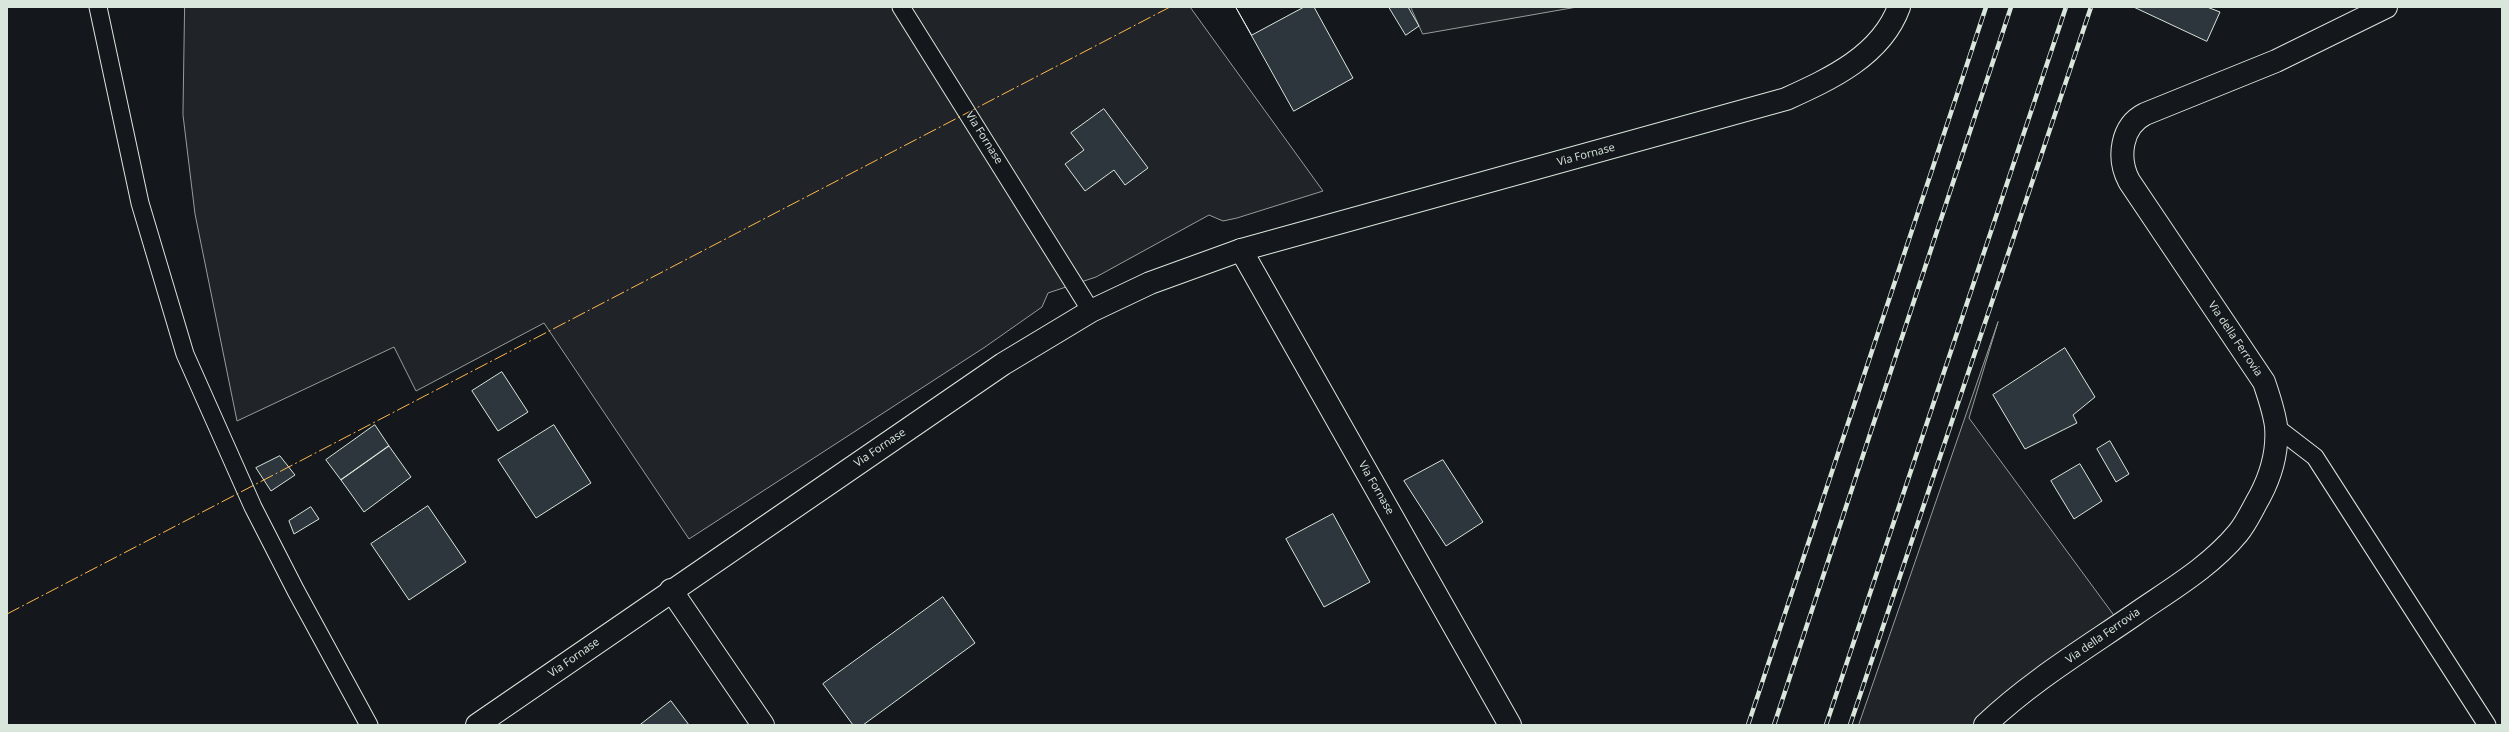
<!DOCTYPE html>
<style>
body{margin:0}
#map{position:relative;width:2509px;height:732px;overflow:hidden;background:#14181c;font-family:"Open Sans",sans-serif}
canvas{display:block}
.frame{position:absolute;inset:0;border:8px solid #d8e6dc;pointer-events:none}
</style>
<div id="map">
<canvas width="2509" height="732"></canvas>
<div class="frame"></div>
</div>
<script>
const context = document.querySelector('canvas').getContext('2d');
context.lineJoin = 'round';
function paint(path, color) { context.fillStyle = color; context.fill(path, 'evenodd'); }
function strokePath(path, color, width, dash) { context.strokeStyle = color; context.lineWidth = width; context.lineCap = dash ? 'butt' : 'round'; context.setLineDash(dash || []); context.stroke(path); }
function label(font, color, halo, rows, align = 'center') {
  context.font = font + ' "Open Sans",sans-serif'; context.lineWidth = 3; context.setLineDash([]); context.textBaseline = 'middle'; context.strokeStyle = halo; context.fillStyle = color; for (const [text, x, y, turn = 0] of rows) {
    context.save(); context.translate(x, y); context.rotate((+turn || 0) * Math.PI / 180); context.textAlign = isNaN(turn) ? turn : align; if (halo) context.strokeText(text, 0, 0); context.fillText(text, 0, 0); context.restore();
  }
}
const green = new Path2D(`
 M185 7H1190L1323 191 1237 218 1223 221 1209 215 1096 277 1048 293 1042 307 985 347 689 539 544 323 416 391 394 347 237 421 195 214 183 115Z
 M1411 7H1577L1423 34Z
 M1998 322 1969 418 2124 629 1995 725H1859Z`);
const building = new Path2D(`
 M1236 7H1304L1252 35Z
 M1236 7H1314L1353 78 1294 111Z
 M1389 7H1408L1419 26 1406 35Z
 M2134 7H2207L2220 12 2207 41Z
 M1104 109 1148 168 1125 185 1114 170 1085 191 1065 164 1084 150 1071 133Z
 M2065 348 2095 397 2073 415 2077 423 2025 449 1993 395Z
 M502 372 528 412 498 431 472 391Z
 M375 425 389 446 341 480 326 460Z
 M554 425 591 483 536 518 498 460Z
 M2110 441 2129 474 2116 482 2097 449Z
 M389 446 411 477 364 512 341 480Z
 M280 456 295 475 271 491 256 468Z
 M1443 460 1483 522 1446 546 1404 481Z
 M2080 464 2102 501 2074 519 2051 481Z
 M428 506 466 562 409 600 371 544Z
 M311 507 319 519 294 534 289 521Z
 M1333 514 1370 582 1324 607 1286 539Z
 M943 597 975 643 863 725H853L823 684Z
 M671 701 689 725H640Z`);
const service = new Path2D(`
 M98 7 140 203 185 354 253 507 296 591 369 725
 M901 7 1091 311
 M2276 427 2315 457 2487 725`);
const minor = new Path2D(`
 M1241 250 1510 725
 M671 590 763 725
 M1985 725C2030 682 2083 650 2134 615 2170 590 2210 567 2238 533 2247 522 2253 508 2260 496 2271 475 2278 450 2276 426 2274 411 2269 397 2264 382L2129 181C2117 158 2121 126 2145 114L2276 61 2386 7`);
const tertiary = new Path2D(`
 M477 725 1003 364 1091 311 1150 283 1241 250 1786 99C1830 79 1881 56 1899 7`);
const rail = new Path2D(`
 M1748 725 1986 7
 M1774 725 2011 7
 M1826 725 2066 7
 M1850 725 2091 7`);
const power = new Path2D(`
 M7 614 1170 7`);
const streetNames = [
 ["Via Fornase",984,138,58],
 ["Via Fornase",1586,155,-15],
 ["Via della Ferrovia",2235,339,56],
 ["Via Fornase",880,448,-34],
 ["Via Fornase",1376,488,60],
 ["Via della Ferrovia",2103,636,-35],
 ["Via Fornase",574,658,-35]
];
paint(green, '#202428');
strokePath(green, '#939e99', 1);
paint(building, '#2c363c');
strokePath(building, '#d8e6dc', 1);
strokePath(service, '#d8e6dc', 19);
strokePath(minor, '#d8e6dc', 24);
strokePath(tertiary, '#d8e6dc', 24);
strokePath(service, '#14181c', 17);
strokePath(minor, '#14181c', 22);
strokePath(tertiary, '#14181c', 22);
strokePath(rail, '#d8e6dc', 4.5);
strokePath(rail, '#14181c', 3, [9]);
strokePath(power, '#ffb74d', 1, [14, 3, 2, 3]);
label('11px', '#d8e6dc', '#14181c', streetNames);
</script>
